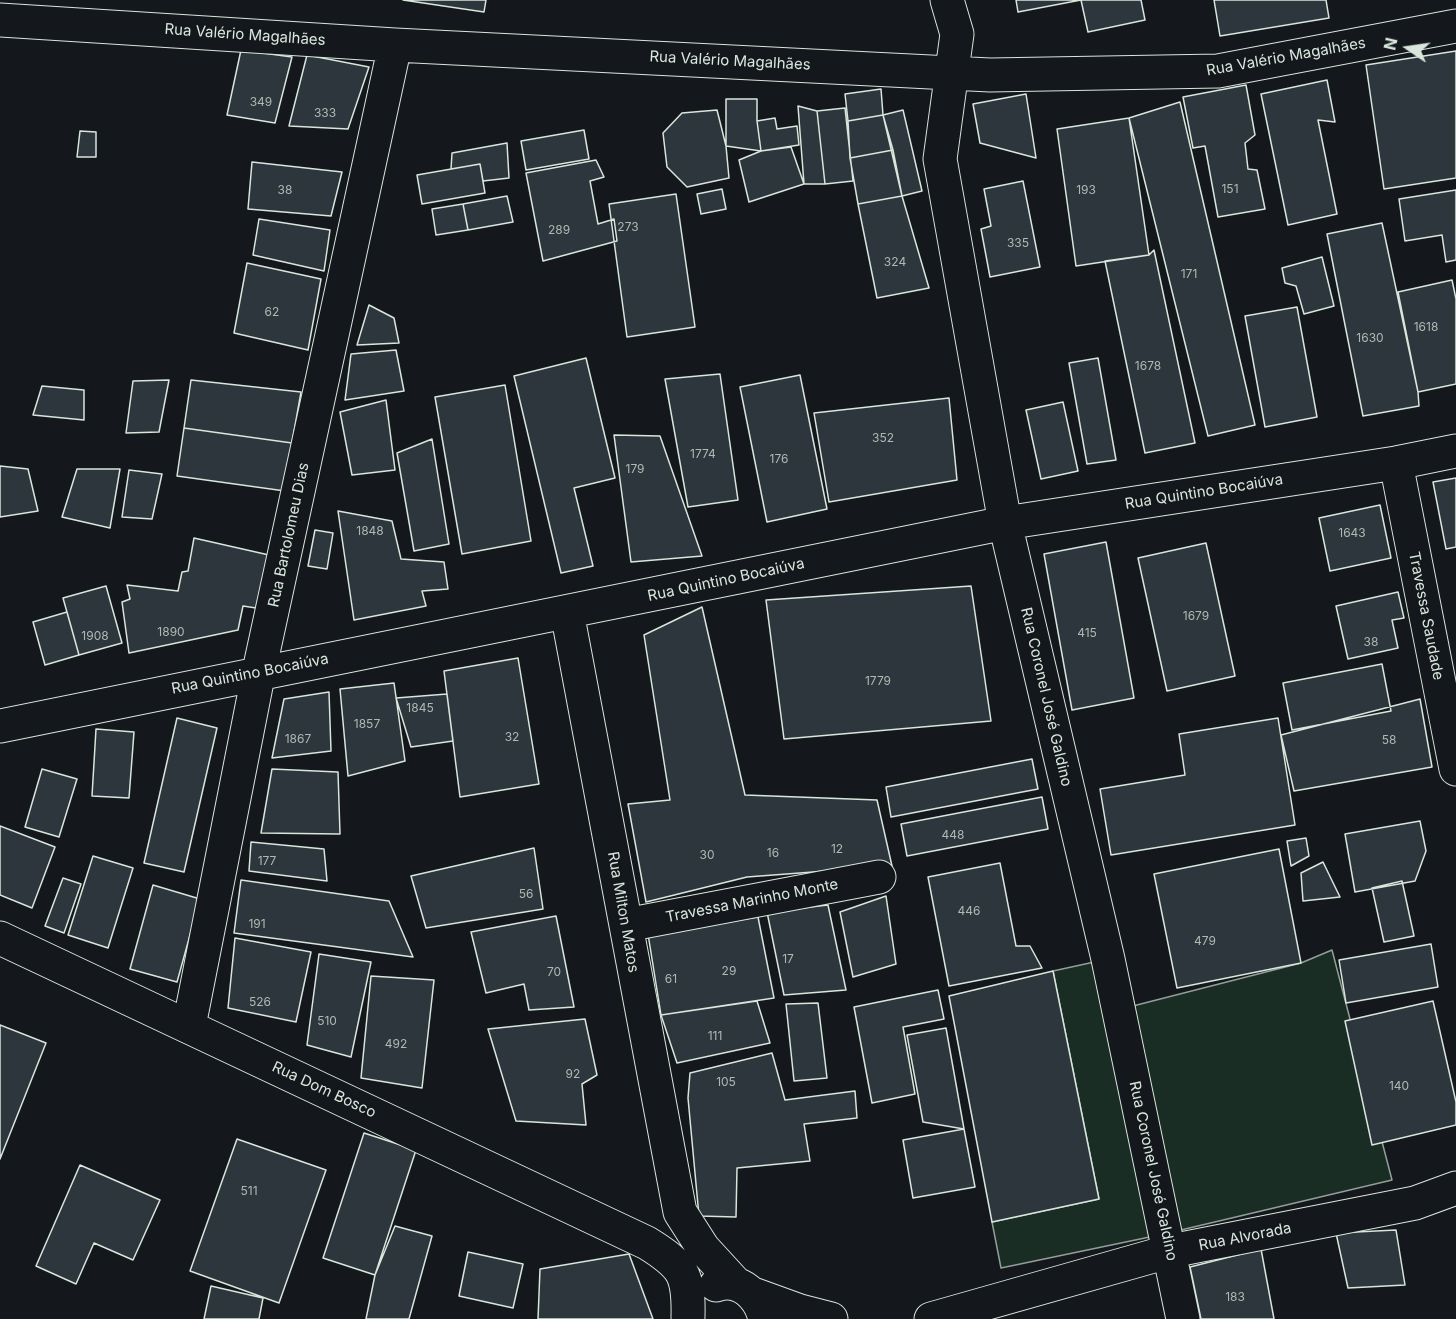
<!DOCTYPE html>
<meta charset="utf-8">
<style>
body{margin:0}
#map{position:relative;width:1456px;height:1319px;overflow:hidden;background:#14181c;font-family:Inter,sans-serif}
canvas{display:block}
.north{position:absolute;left:1378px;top:18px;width:60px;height:60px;-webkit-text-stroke:4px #14181c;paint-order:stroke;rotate:283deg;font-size:16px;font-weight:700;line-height:24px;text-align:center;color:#d8e6dc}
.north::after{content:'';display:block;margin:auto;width:21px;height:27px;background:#d8e6dc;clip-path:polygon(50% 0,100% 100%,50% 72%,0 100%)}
</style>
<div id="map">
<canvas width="1456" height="1319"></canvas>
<div class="north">N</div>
</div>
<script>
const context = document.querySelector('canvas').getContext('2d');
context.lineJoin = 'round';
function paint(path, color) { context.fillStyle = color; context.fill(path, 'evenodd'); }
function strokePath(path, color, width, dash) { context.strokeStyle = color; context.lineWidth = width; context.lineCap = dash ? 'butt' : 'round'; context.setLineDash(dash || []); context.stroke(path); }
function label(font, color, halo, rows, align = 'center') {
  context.font = font + ' Inter,sans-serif'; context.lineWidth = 4.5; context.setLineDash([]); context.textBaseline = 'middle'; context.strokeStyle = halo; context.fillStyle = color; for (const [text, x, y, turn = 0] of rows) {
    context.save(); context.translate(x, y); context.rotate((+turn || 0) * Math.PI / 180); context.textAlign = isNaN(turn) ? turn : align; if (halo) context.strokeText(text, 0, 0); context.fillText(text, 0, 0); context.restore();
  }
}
const green = new Path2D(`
 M1332 950 1392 1180 1164 1234 1001 1268 992 1222 1099 1199 1053 971 1108 959 1129 1007 1301 963Z`);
const building = new Path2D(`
 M403 0H486L484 12Z
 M1016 0H1081L1018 12Z
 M1081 0H1141L1145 20 1088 32Z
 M1214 0H1326L1329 18 1220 36Z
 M241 50 292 57 275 123 227 115Z
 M1456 51V178L1384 189 1366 65Z
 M307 55 369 67 348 129 289 126Z
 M1327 80 1335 122 1318 120 1337 214 1288 225 1261 94Z
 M1246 85 1255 135 1245 143 1248 169 1257 170 1265 209 1218 217 1205 146 1193 148 1183 97Z
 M881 89 883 115 848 121 845 94Z
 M1026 94 1036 158 980 143 973 104Z
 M726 99H757V121L761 151 726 146Z
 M1180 102 1255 425 1208 436 1129 118Z
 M798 106 817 111 825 184H804Z
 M845 108 853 181 825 184 817 111Z
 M717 110 726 146 729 178 687 187 667 167 663 133 682 113Z
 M903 110 922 191 902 196 883 115Z
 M883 115 893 150 850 158 848 121Z
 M775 118 777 129 797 126 799 145 761 151 757 121Z
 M1129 118 1149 255 1076 266 1057 129Z
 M584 130 589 159 526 170 521 141Z
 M80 131 96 132V157H77Z
 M507 143 509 178 483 181 480 164 451 169 452 153Z
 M791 147 804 184 749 202 739 160 761 151Z
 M893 150 902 196 858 204 850 158Z
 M596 160 604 177 590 181 598 224 614 219 617 241 543 261 526 173Z
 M252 162 342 172 331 216 248 209Z
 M480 164 485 193 422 204 417 175Z
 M1023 181 1040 267 990 277 981 229 991 226 984 189Z
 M722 189 726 209 701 214 697 194Z
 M1456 190V260L1446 262 1442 235 1405 241 1399 199Z
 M676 194 695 327 627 337 609 204Z
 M507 196 513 222 468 230 463 204Z
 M902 196 929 288 877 298 858 204Z
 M463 204 468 230 436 235 432 209Z
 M259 219 330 230 324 271 253 255Z
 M1382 223 1418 392 1419 406 1363 416 1327 234Z
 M1154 250 1195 443 1145 453 1105 261 1149 255Z
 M1322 257 1334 306 1304 314 1296 286 1285 283 1282 268Z
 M247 263 321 279 308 350 234 333Z
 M1452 280 1456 299V384L1418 392 1398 292Z
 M369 305 394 318 399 343 357 345Z
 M1297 307 1317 417 1265 427 1245 316Z
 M396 350 404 391 345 400 351 354Z
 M586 358 615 478 574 488 593 566 561 573 514 376Z
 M1098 358 1116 460 1087 464 1069 363Z
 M720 374 738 500 688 507 665 379Z
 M800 375 827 509 767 522 740 387Z
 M169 380 159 432 126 433 133 381Z
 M191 380 301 392 292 443 184 428Z
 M505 385 531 541 462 554 435 397Z
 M42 386 84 390V420L33 415Z
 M949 398 957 480 829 502 814 413Z
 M386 400 395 470 352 475 340 412Z
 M1063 402 1078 471 1041 479 1026 410Z
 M184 428 292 443 285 491 177 476Z
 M614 435 660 436 702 556 631 562Z
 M432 439 449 544 414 551 397 453Z
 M0 466 28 469 38 511 0 517Z
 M77 469H120L110 528 62 517Z
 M129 470 162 474 152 519 122 517Z
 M1456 478V547L1446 549 1433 482Z
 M1380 505 1391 558 1330 571 1319 518Z
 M338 511 392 521 401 559 444 562 448 589 422 591 426 606 354 620Z
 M315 530 333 533 327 569 308 566Z
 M194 538 269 555 256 608 243 606 238 630 129 653 122 602 130 599 127 585 178 591 182 572 188 571Z
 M1106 542 1134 698 1072 710 1044 554Z
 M1206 543 1235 676 1167 691 1138 558Z
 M106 586 122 643 79 655 63 598Z
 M971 586 991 721 784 739 766 600Z
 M1398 592 1404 618 1392 620 1398 648 1348 659 1336 606Z
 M702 607 745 795 877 800 892 866 747 877 646 902 628 804 670 800 644 635Z
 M67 612 79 655 45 665 33 622Z
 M518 658 539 784 460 797 444 671Z
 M1382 664 1391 711 1292 730 1283 683Z
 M394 683 405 761 348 776 340 689Z
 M329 692 331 751 272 758 284 699Z
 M447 694 453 741 411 747 396 698Z
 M1420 699 1432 767 1294 791 1281 735Z
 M177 718 217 728 184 872 144 863Z
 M1278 718 1295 825 1111 855 1100 789 1185 775 1179 734Z
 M96 729 134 732 129 798 92 796Z
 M1032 759 1038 789 891 817 886 787Z
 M42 769 77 779 59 837 25 827Z
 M272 769 338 772 340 834 261 833Z
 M1042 797 1048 829 907 856 901 824Z
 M1420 821 1426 851 1415 881 1355 892 1345 834Z
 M0 826 55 847 32 908 0 895Z
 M1306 838 1309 856 1291 866 1287 841Z
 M251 842 324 849 327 881 249 871Z
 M534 848 543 909 426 928 411 876Z
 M1279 849 1301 963 1177 988 1154 874Z
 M93 856 133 868 108 948 68 935Z
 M1323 862 1340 897 1303 901 1301 873Z
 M1000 863 1016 946H1030L1042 968 949 986 928 877Z
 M63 878 81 884 64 933 45 926Z
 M241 880 389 901 413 957 234 933Z
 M1402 881 1414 936 1384 942 1372 888Z
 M153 885 200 899 177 982 130 969Z
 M886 896 896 964 853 977 840 912Z
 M828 905 846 990 784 995 767 912Z
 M556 916 574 1007 529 1010 524 984 486 993 471 932Z
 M758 917 774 998 661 1015 648 934Z
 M235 938 311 952 296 1022 228 1008Z
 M1431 944 1438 987 1346 1003 1339 960Z
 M319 954 371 962 351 1057 307 1045Z
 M1053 971 1099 1199 992 1222 949 996Z
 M371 976 434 980 422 1088 361 1078Z
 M938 990 944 1019 903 1027 915 1094 872 1103 854 1007Z
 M757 1001 770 1043 677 1063 661 1015Z
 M1433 1001 1456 1102V1125L1372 1145 1345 1021Z
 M818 1003 827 1078 794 1081 786 1004Z
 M585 1019 597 1075 582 1084 586 1125 516 1121 488 1029Z
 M0 1025 46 1043 0 1159Z
 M946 1028 964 1129 923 1122 907 1035Z
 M772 1053 785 1100 855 1091 857 1118 804 1124 810 1161 737 1168 736 1217 699 1216 688 1098 690 1073Z
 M964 1129 975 1187 913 1198 903 1140Z
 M364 1133 416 1150 375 1275 323 1258Z
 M237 1139 326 1170 279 1303 190 1271Z
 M80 1165 160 1200 133 1260 94 1243 76 1284 36 1266Z
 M395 1226 432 1236 409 1319H366L375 1275Z
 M1396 1230 1405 1285 1348 1288 1336 1233Z
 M1261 1249 1274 1319H1201L1190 1267Z
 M468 1252 523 1264 513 1308 459 1296Z
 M629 1254 653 1319H538L540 1269Z
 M211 1286 263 1298 259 1319H204Z`);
const minor = new Path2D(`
 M947 0 957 34 940 159 1005 523 1108 959 1183 1319
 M0 20 395 45 990 75 1218 71 1456 26
 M1396 463 1456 769
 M567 612 680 1212 703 1248 736 1284
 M0 726 1005 523 1396 463 1456 451
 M626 925 879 877
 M0 938 647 1243C684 1266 689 1275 688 1317
 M189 1026 259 671 395 45
 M716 1285C740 1276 760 1297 765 1319
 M753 1294 800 1311 831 1319
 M931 1319 1171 1251 1415 1203 1456 1188`);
const numberNames = [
 ["349",261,102],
 ["333",325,113],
 ["151",1230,189],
 ["38",285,190],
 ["193",1086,190],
 ["273",628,227],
 ["289",559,230],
 ["335",1018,243],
 ["324",895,262],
 ["171",1189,274],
 ["62",272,312],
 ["1618",1426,327],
 ["1630",1370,338],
 ["1678",1148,366],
 ["352",883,438],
 ["1774",703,454],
 ["176",779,459],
 ["179",635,469],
 ["1848",370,531],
 ["1643",1352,533],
 ["1679",1196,616],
 ["1890",171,632],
 ["415",1087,633],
 ["1908",95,636],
 ["38",1371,642],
 ["1779",878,681],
 ["1845",420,708],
 ["1857",367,724],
 ["32",512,737],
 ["1867",298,739],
 ["58",1389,740],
 ["448",953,835],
 ["12",837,849],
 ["16",773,853],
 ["30",707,855],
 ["177",267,861],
 ["56",526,894],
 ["446",969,911],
 ["191",257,924],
 ["479",1205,941],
 ["17",788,959],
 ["29",729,971],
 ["70",554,972],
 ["61",671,979],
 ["526",260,1002],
 ["510",327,1021],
 ["111",715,1036],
 ["492",396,1044],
 ["92",573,1074],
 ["105",726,1082],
 ["140",1399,1086],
 ["511",249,1191],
 ["183",1235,1297]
];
const streetNames = [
 ["Rua Valério Magalhães",245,35,4],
 ["Rua Valério Magalhães",1286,57,-10],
 ["Rua Valério Magalhães",730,61,3],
 ["Rua Quintino Bocaiúva",1204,492,-9],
 ["Rua Bartolomeu Dias",289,535,-78],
 ["Rua Quintino Bocaiúva",726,580,-12],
 ["Travessa Saudade",1426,616,79],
 ["Rua Quintino Bocaiúva",250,674,-11],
 ["Rua Coronel José Galdino",1046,697,77],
 ["Travessa Marinho Monte",752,901,-11],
 ["Rua Milton Matos",623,912,80],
 ["Rua Dom Bosco",324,1090,25],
 ["Rua Coronel José Galdino",1153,1171,78],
 ["Rua Alvorada",1245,1237,-11]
];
paint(green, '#1a2d24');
strokePath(green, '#939e99', 1.5);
paint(building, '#2c363c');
strokePath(building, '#d8e6dc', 1.5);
strokePath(minor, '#d8e6dc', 35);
strokePath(minor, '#14181c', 33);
label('12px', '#adbab4', null, numberNames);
label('15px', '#d8e6dc', '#14181c', streetNames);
</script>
